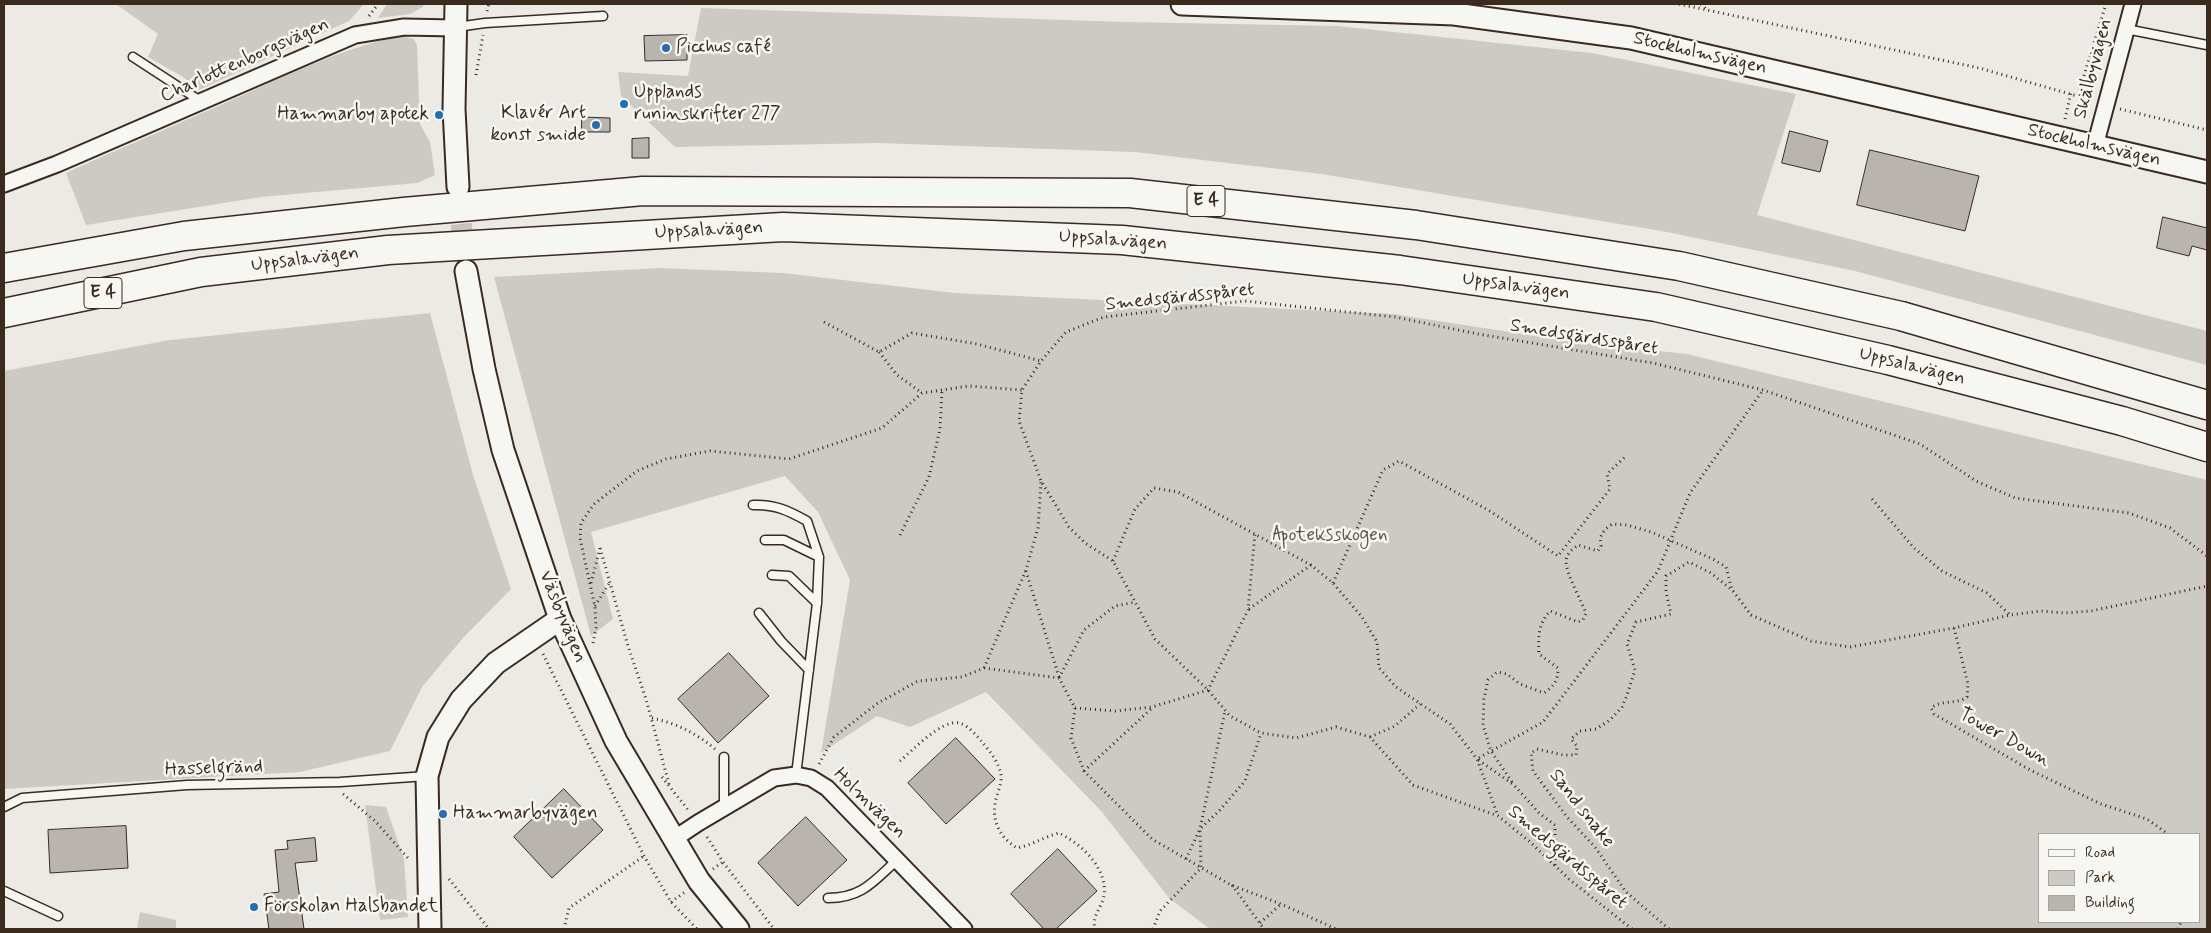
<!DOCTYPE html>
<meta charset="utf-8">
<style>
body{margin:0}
#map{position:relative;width:2211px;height:933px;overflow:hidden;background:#ebeae5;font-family:Mynerve,sans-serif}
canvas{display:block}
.frame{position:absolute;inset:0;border:5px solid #3b2a1e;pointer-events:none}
.legend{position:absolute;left:2038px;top:833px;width:162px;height:90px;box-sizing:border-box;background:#f6f6f2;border:1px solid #aba49d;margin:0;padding:6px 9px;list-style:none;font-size:15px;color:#3b2a1e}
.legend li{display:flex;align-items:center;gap:10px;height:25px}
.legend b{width:25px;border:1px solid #aba49d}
</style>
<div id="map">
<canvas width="2211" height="933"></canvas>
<div class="frame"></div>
<ul class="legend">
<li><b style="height:6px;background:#f6f6f2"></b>Road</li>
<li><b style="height:14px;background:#cdcac4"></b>Park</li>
<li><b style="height:14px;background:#bab4ae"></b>Building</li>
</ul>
</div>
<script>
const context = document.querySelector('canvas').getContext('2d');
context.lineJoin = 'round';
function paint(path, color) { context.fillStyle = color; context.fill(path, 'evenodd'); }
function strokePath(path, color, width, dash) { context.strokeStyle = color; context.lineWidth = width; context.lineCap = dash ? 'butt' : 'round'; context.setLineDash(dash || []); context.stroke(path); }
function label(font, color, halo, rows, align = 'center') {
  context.font = font + ' Mynerve,sans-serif'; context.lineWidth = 5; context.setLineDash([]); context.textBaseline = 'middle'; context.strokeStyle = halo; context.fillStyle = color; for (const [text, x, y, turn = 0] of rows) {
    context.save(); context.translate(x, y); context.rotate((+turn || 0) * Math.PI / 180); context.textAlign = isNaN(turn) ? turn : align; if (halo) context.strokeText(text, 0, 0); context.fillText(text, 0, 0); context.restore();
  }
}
const green = new Path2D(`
 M116 4H364L349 21 199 90 183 77 148 57 158 34Z
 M387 4H424L423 7 410 14 378 18Z
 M701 8 1126 22 1338 26 1592 53 1796 94 1757 215 2207 331V365L1855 271 1667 232 1322 174 1135 152 878 143 675 147 621 96 618 72 688 76Z
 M401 36 414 39 417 46 420 124 430 142 435 175 417 183 261 197 86 225 66 173C118 149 171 127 223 104 281 78 338 49 401 36Z
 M659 268 783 273 955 293 1393 314 1574 342 1687 354 2207 480V929H1210L1169 898 1102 812 986 692 910 727 877 716 821 753 850 580 818 512 785 476 591 532 613 619 591 636 494 277ZM2040 834H2200V922H2040Z
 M430 313 473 475 511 589 463 638 422 687 390 751 300 772 4 789V371L170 340Z
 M365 805 386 807 404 859 408 917 380 920Z
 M140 912 176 920V929H137Z`);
const building = new Path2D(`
 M687 35V60L645 61 644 36Z
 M582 117 610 118V132H582Z
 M1790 131 1828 141 1820 172 1782 163Z
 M649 138V158H632V139Z
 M1870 150 1979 176 1965 231 1857 205Z
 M2163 217 2207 228V250L2192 246 2189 256 2157 248Z
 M729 653 769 696 718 743 678 699Z
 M956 738 995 779 946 824 908 783Z
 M564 789 603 830 552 878 514 837Z
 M806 817 847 860 798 906 758 863Z
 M126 826 128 868 50 873 48 830Z
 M315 838 317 861 295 863 304 929H269L264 894 279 892 275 850 288 849 287 841Z
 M1058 849 1097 891 1056 929H1044L1011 894Z`);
const secondaryTunnel = new Path2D(`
 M458 192 465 261`);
const path = new Path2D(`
 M1679 4 1979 68 2091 100
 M1701 4 1706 9
 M487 11 489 4
 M369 16 378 4
 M476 75 483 35
 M2078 95 2106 4
 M2120 109 2207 130
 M2065 119 2071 93
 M824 322 879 352 912 333 977 344 1041 361
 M879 352 897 375 922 393
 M1872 499 1914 548 1942 571 1987 593 2010 615
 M900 535 929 477 940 429 942 390
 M600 548 628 646 646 699 669 784
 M1113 561 1135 509 1154 488 1178 492 1311 565 1333 583 1362 617 1377 642 1379 668 1396 687 1450 724 1477 759 1498 816
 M1026 571 1059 677
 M591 583 600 548
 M1333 583 1383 470 1399 461 1488 510 1558 556 1610 489 1607 474 1627 455
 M595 606 610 582
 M1249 609 1311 565
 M1954 628 1968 684 1967 697C1956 705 1943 699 1931 708L1934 714 2030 770 2101 804 2147 819 2168 834
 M593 643 596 628 595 607 580 538 581 523 594 504 637 471 666 459 710 451 789 459 882 428 922 393 969 386 1022 390
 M543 654 644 856 671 902 697 929
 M984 668 1026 570 1038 528 1041 482
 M1059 678 1084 630 1115 606 1136 602
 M1075 708 1115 711 1152 707 1208 690 1248 610 1255 533
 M652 718C678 724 694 732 715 749
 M1370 737 1395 726 1420 704
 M900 761C913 750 942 719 959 723 968 725 977 736 982 742 990 751 999 763 1001 775 1002 785 996 795 995 804 992 824 1002 839 1017 848 1032 845 1044 837 1059 833 1082 844 1111 871 1103 900 1099 910 1092 918 1095 929
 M819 764 834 737 878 703 918 681 962 677 984 668 1059 678 1075 708 1071 738 1084 771 1152 839 1231 885 1281 904 1336 929
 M1084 771 1152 708
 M662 777 689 811
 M1512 782 1491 751 1483 725 1484 699 1488 680 1497 672 1507 674 1520 684 1544 693C1554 686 1558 681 1558 668L1539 654C1538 637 1538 624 1550 611L1578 622 1583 620 1586 613C1581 600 1566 574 1566 561 1567 553 1573 549 1578 545L1598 551 1601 546C1599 535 1603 531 1612 524L1627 525 1651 532 1713 559 1726 567 1732 590
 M343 794 375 821 408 858
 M707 837 723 862 774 929
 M1186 859 1200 829 1219 811 1245 781 1261 733
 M1555 865V825L1539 813 1514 785 1477 759 1543 722 1658 571 1690 493 1763 390
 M713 869 723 862
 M449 879 489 929
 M1232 885 1264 929
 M671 902 685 892
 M1260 923 1281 904
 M564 929 569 908 644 856
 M1153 929 1160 911 1201 868 1200 829 1225 711
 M1632 929 1570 880 1529 841 1498 816 1413 785 1370 737 1336 727 1296 738 1261 733 1230 716 1208 690 1155 639 1113 561 1085 543 1069 527 1041 481 1019 421 1022 390 1041 361 1066 332 1104 317 1245 301 1395 317 1478 334 1653 363 1763 390 1920 444 1976 481 2015 498 2129 513 2170 528 2207 556
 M1669 929 1626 892 1595 847 1567 817 1533 771 1531 753 1537 749 1563 755H1576L1577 746 1571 739 1580 731 1596 729 1610 720 1622 707 1627 695 1635 670 1627 644 1636 622 1671 614 1666 592V576L1689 562 1711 573 1733 591 1751 615 1811 641 1850 647 1954 628 2010 615 2041 611 2064 613 2091 611 2207 586
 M2178 929 2181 922`);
const lane = new Path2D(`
 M457 27 485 23 603 16
 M2126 29 2207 45
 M133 57 202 102
 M753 505C775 504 789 511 807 521L819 557 817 603 796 775
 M765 540H784L819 557
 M772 575 789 576 817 603
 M759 613 781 641 809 670
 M4 807 22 798 187 785 340 782 427 776
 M724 807V757
 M4 891 58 916
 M828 898C862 898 874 881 897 860`);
const street = new Path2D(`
 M2095 146 2133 4
 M4 184 57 164 355 35 404 27 455 28
 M674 839 698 823 774 778 796 775 811 778 827 788 964 929`);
const secondary = new Path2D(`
 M456 4 454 109 458 187
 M1182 4 1454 14 1631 38 2207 172
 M466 271 484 369 503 450 560 619 616 741 699 881 738 929
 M430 929 427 776 438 737 461 700 496 663 560 619`);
const highway = new Path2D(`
 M4 268 184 236 404 212 643 191 1130 193 1416 225 1679 266 1901 316 2207 405
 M4 313 201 272 388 250 783 227 1122 240 1400 270 1656 307 1888 360 2122 421 2207 447`);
const markers = [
 [666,48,5,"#1f6fb2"],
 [624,104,5,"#1f6fb2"],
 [439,115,5,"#1f6fb2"],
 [596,125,5,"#1f6fb2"],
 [443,814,5,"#1f6fb2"],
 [254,907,5,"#1f6fb2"]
];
const shields = [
 [1206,201,38],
 [103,293,38]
];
const shieldNames = [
 ["E 4",1206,201],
 ["E 4",103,293]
];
const poiNames = [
 ["Picchus café",676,48],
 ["Upplands",634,93],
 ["runinskrifter 277",634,115],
 ["Klavér Art",586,114,"right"],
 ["konst smide",586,136,"right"],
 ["Hammarby apotek",429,115,"right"],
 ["Hammarbyvägen",453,814],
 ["Förskolan Halsbandet",264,907]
];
const streetNames = [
 ["Stockholmsvägen",1700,54,13],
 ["Charlottenborgsvägen",245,61,-24],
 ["Skälbyvägen",2094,69,-75],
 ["Stockholmsvägen",2094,146,13],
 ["Uppsalavägen",709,231,-3],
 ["Uppsalavägen",1113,241,4],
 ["Uppsalavägen",305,260,-7],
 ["Uppsalavägen",1516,287,8],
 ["Smedsgärdsspåret",1180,298,-6],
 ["Smedsgärdsspåret",1584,338,9],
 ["Uppsalavägen",1912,367,14],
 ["Väsbyvägen",562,617,68],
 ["Tower Down",2004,738,29],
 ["Hasselgränd",214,769,-2],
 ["Holmvägen",869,804,44],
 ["Sand snake",1581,809,52],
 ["Smedsgärdsspåret",1567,858,40]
];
const parkNames = [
 ["Apoteksskogen",1330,536]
];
paint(green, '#cdcac4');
paint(building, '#bab4ae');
strokePath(building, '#3b2a1e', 1);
strokePath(secondaryTunnel, '#c8c4bd', 21, [21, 11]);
strokePath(lane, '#3b2a1e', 11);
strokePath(street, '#3b2a1e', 19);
strokePath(secondary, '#3b2a1e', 25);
strokePath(highway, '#3b2a1e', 31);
strokePath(path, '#3b2a1e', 3, [1, 4]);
strokePath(lane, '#f6f6f2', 8);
strokePath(street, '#f6f6f2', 15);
strokePath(secondary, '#f6f6f2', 21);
strokePath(highway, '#f6f6f2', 28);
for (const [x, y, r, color] of markers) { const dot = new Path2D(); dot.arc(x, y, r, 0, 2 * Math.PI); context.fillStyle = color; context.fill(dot); strokePath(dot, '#f6f6f2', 2); }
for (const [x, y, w] of shields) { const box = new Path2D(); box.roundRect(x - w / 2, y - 15.5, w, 31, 4); context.fillStyle = '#f6f6f2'; context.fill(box); strokePath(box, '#3b2a1e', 1); }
label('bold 18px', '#3b2a1e', null, shieldNames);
label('19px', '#3b2a1e', '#f6f6f2', poiNames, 'left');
label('19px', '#3b2a1e', '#f6f6f2', streetNames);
label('19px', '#605248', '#f6f6f2', parkNames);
</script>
